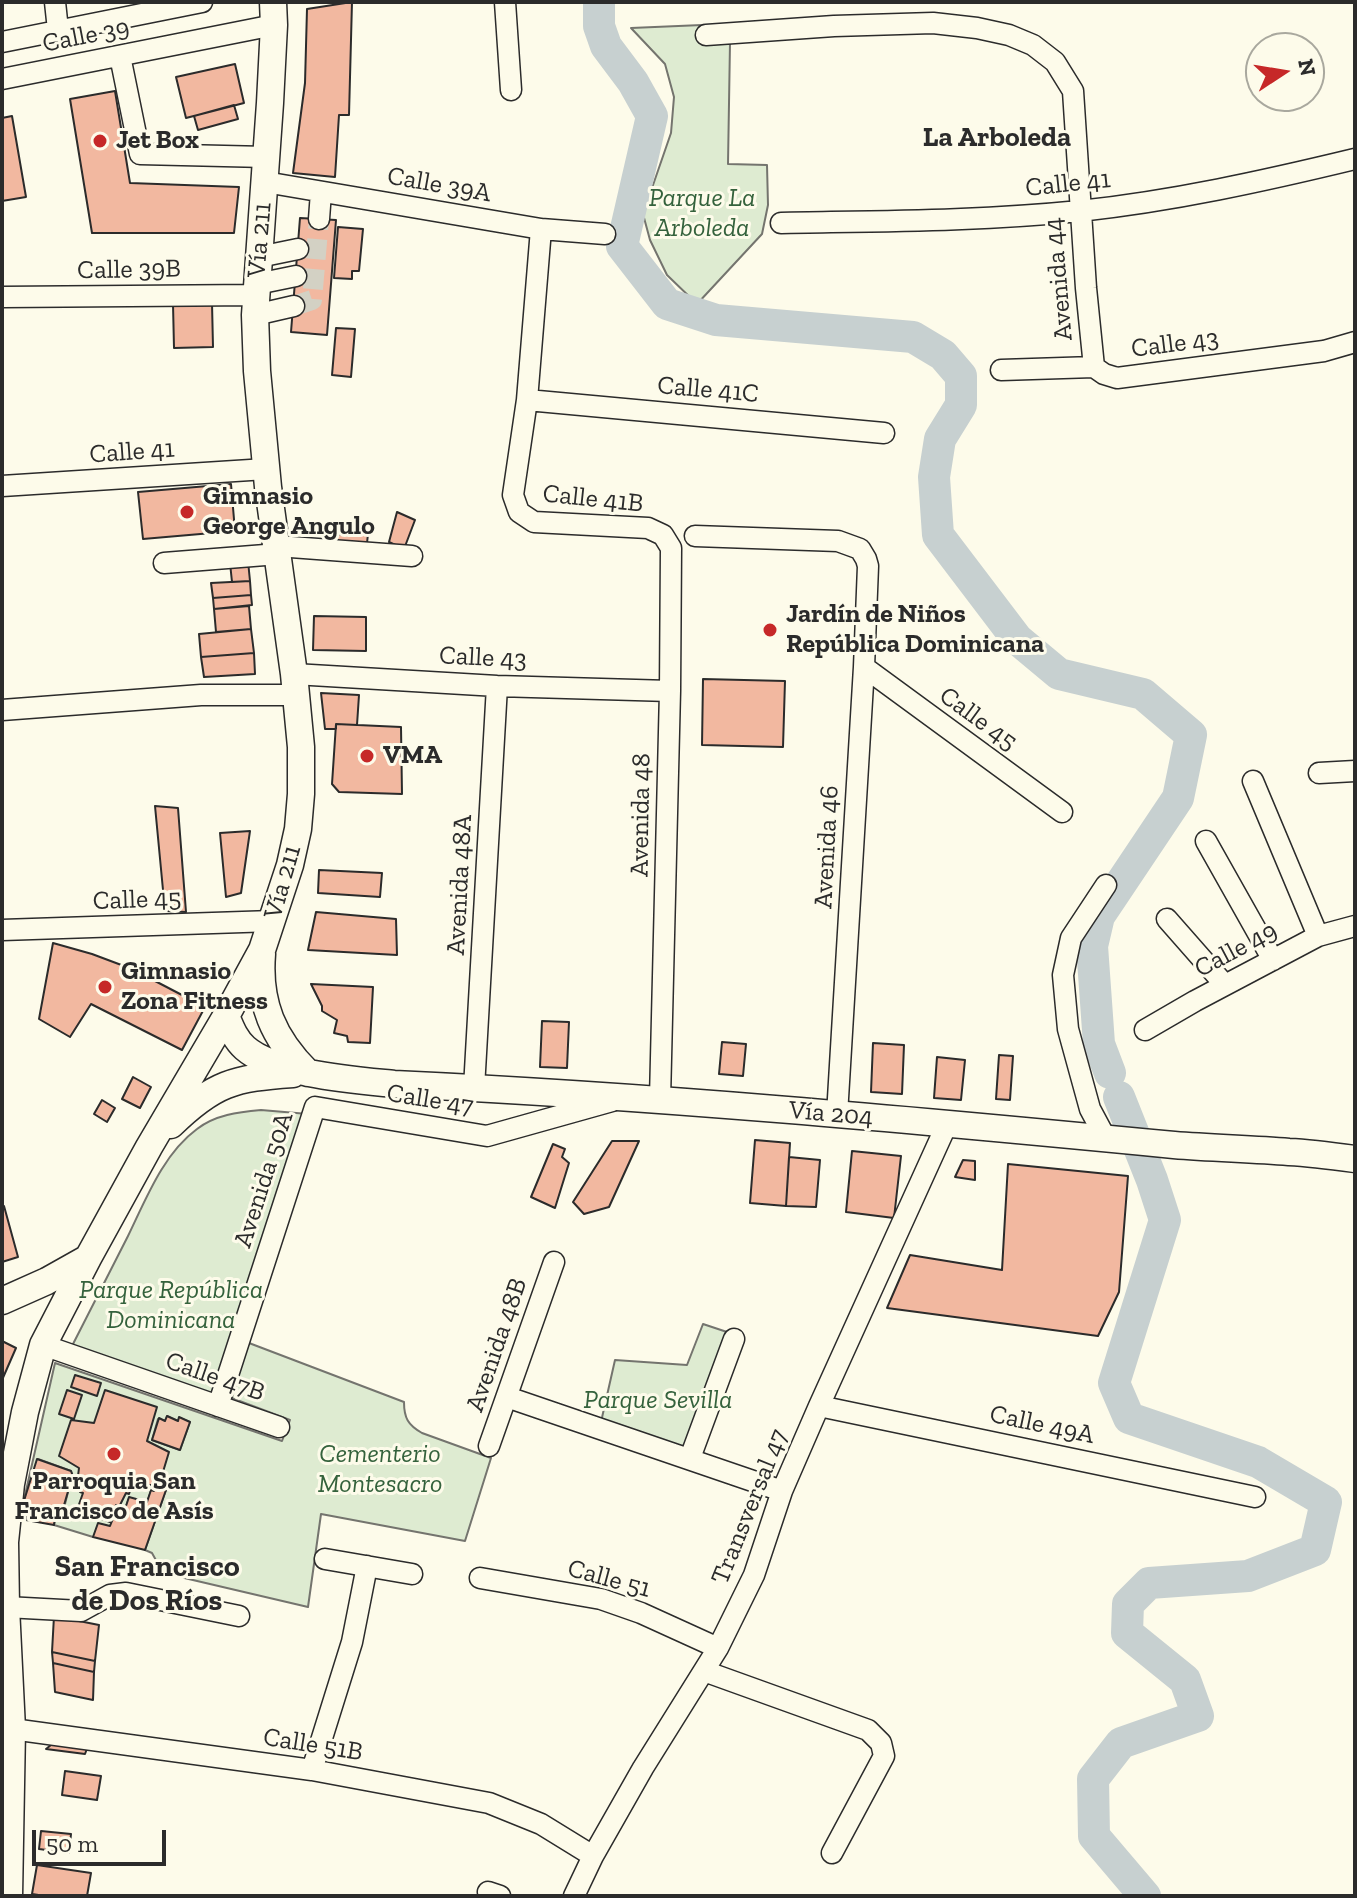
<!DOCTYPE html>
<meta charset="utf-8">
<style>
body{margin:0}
#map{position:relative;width:1357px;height:1898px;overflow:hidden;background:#fdfbea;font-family:"Zilla Slab",serif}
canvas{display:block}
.frame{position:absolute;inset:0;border:4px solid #2b2b2b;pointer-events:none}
.north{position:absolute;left:1245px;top:32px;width:80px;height:80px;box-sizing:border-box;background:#fdfbea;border:2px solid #a9a89e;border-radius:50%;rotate:78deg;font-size:22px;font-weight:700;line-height:32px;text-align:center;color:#2b2b2b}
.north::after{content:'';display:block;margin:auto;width:28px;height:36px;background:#c62828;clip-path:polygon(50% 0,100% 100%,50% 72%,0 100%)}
.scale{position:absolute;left:32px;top:1830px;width:134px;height:36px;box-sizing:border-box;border:4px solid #2b2b2b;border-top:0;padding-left:10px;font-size:24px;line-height:28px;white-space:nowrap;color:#2b2b2b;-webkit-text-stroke:6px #fdfbea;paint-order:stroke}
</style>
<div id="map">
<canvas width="1357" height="1898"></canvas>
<div class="frame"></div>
<div class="north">N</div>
<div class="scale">50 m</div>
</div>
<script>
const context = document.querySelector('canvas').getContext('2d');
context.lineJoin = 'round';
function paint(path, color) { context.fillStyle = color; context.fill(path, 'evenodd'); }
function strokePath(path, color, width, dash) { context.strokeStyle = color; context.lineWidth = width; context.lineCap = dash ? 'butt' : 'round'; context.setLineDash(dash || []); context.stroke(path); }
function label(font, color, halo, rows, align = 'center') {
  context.font = font + ' "Zilla Slab",serif'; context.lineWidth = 6; context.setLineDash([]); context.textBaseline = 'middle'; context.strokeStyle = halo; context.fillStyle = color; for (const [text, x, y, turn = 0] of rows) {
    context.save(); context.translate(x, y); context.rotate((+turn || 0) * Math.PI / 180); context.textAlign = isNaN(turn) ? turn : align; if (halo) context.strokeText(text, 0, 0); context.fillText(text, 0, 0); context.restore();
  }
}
const green = new Path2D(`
 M702 25 704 44 730 43 728 164 767 165 768 205 762 234 697 304 667 275 650 240 643 214 671 133 674 97 665 64 631 28Z
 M261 1110 308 1114 214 1397 72 1346C91 1309 109 1273 128 1236 146 1199 163 1154 197 1129 215 1115 238 1112 261 1110Z
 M703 1324 727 1332 683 1451 601 1422 615 1360 687 1365Z
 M249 1343 404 1402C404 1418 408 1425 422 1433L491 1458 465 1541 321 1514 308 1607 163 1573 152 1553 145 1550 166 1490 158 1486 154 1491H151L147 1502 129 1498 122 1518 93 1537 54 1525 56 1511 63 1512 69 1488 73 1489 75 1482 71 1471 38 1459 23 1504 55 1363 282 1441 290 1420 229 1397ZM167 1416 178 1421 180 1418 190 1422 180 1450 152 1440 158 1419 165 1421Z`);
const river = new Path2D(`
 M599 2V26L606 46 633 82 652 116 622 246 667 304 716 320 913 337 943 355 961 376V405L940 439 934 477 938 535 1017 639 1059 674 1143 694 1191 735 1178 798 1099 916 1092 946 1099 1044 1110 1073
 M1119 1097 1152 1180 1165 1220 1114 1383 1129 1418 1258 1462 1326 1502 1315 1550 1248 1576 1149 1583 1128 1604 1127 1633 1185 1680 1198 1716 1121 1743 1093 1779 1094 1836 1145 1896`);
const building = new Path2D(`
 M352 2 349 115H339L335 177 293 173 305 83 307 9Z
 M235 64 244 103 186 118 176 77Z
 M115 91 130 183 239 187 234 233H92L70 99Z
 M234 105 238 119 198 130 194 116Z
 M12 116 26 197 2 201V118Z
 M300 218 336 220 327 335 291 332Z
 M338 227 363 229 359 271H352V279L334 278Z
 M212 303 213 347 174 348 173 304Z
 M336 328 355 329 351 377 332 375Z
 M231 484 235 531 143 539 138 492Z
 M397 512 415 520 404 549 389 542Z
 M356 531 368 534 366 552 326 540 327 533 355 536Z
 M248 561 250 581 232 582 230 563Z
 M250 581 251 595 213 598 211 583Z
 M251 595 252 605 214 609 213 598Z
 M249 606 251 629 216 632 214 609Z
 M314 616 366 617V651L313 650Z
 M251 629 254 653 201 657 199 634Z
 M254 653 255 674 204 677 201 657Z
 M703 679 785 681 783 747 702 745Z
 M321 693 359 695 357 725 336 724V729H325Z
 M336 724 401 727 402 794 339 792 332 784Z
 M155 806 178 808 186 912 165 911Z
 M250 831 241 893 226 897 220 833Z
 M319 870 382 873 380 897 318 893Z
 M316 912 396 919 397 955 308 950Z
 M53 943 92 954 132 969 205 1007 182 1050 91 1004 70 1037 39 1019Z
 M311 984 373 987 370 1043 348 1042 347 1036 334 1033 337 1020 322 1011V1006Z
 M542 1021 569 1022 567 1068 540 1067Z
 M722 1042 746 1044 743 1076 719 1074Z
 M873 1043 904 1045 902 1094 871 1092Z
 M999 1055 1013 1056 1010 1100 996 1099Z
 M937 1057 965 1060 961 1100 934 1098Z
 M133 1077 151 1087 140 1108 122 1099Z
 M102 1100 115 1108 107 1122 94 1114Z
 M755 1140 790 1143 786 1206 750 1203Z
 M612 1141H639L609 1207 584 1214 573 1202Z
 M553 1144 565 1149 562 1157 569 1163 555 1208 531 1197Z
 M852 1151 901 1156 894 1218 846 1212Z
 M789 1157 820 1160 816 1207 786 1206Z
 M963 1160 975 1161V1180L955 1177Z
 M1008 1164 1128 1176 1119 1292 1098 1336 887 1308 910 1255 1002 1270Z
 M2 1206H4L18 1257 2 1262Z
 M2 1341 16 1348 2 1380Z
 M75 1375 101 1383 97 1396 71 1387Z
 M67 1390 82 1395 74 1419 59 1414Z
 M105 1390 157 1407 147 1441 169 1452 159 1485H132L129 1494 126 1493 119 1507 116 1505 110 1522 77 1510 83 1493 80 1492 84 1477 78 1476 79 1468 59 1456 71 1420 94 1423Z
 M167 1416 178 1421 179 1417 190 1422 180 1450 152 1440 159 1418 165 1421Z
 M37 1459 71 1471 75 1482 73 1489 69 1488 62 1512 56 1511 54 1525 26 1520 29 1505 23 1504Z
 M158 1486 166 1490 145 1550 93 1537 98 1523 110 1526 114 1516 122 1518 129 1497 147 1502 151 1490 154 1491Z
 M54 1616 99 1625 95 1661 52 1652Z
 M52 1652 95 1661 94 1672 53 1663Z
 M53 1663 94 1672 93 1700 55 1692Z
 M56 1741 88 1746 85 1754 46 1749Z
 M65 1771 101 1776 97 1800 62 1795Z
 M41 1831 71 1834 69 1853 39 1849Z
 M37 1865 91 1873 87 1896H45L32 1894Z`);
const minorTunnel = new Path2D(`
 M294 306 312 300 319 219`);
const minor = new Path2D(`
 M55 2 58 30
 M505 2 511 90
 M706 35 834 26 933 23 977 28 1009 35 1033 45 1055 62 1073 91 1086 288 1094 367
 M2 42 202 2
 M120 56 140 154 266 157
 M2 79 274 25
 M265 182 541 229 605 234
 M319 219 321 192
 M781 223C881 221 981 221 1080 211 1173 201 1264 181 1355 159
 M541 229 527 400 513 495 519 512 534 522 648 528 663 535 671 548 670 691 660 1099
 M259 257 298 249
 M257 284 296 276
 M2 297 256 295
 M255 315 294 306
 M1001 370 1094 367 1104 374 1117 378 1324 351 1355 342
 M527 400 884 433
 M2 486 266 469
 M695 536 838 541 860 549 866 559 868 566 864 667 837 1115
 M277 546 412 556
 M164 563 278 554
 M864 667 1062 812
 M294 674 497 686 670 691
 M2 710 201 695H295
 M1319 773 1355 771
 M1253 781 1318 936
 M1206 841 1273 960
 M1167 919 1225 985
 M2 930 273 921
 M1145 1030 1195 1001 1318 936 1355 926
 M474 1088 497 686
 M1105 1137 1090 1109 1068 1029 1063 975 1071 938 1106 885
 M43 1345 279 1427
 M507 1397 782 1491
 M218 1406 315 1107 487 1136 612 1101
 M819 1406 1255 1497
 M489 1446 554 1262
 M690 1458 734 1339
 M325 1559 412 1574
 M480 1578 601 1599 641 1613 718 1648
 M6 1607 81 1611 110 1595 126 1593 239 1616
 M704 1671 868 1730 881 1743 884 1756 832 1853
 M12 1729 312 1770 489 1803 541 1824 593 1856
 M312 1770 352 1642 367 1566
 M488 1892 500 1896
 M574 1896 593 1856 643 1768 718 1648 754 1575 782 1491 819 1406 947 1124`);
const major = new Path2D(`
 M262 954C258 1003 273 1038 308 1073
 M226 1016C231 1028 235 1039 245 1048 274 1074 355 1080 394 1084 654 1096 914 1120 1174 1145 1212 1148 1250 1149 1289 1152 1311 1153 1333 1156 1355 1159
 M171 1125C214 1083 234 1078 293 1074
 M2 1301 47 1281 88 1258
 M9 1896 12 1729 6 1607 5 1542 11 1484 25 1412 43 1345 88 1258 149 1147 226 1016 262 950 290 865 298 829 301 794V747L294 674 268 487 257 371 255 315 270 103 274 25 273 2`);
const markers = [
 [100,141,8,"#c62828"],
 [187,512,8,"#c62828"],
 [770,630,8,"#c62828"],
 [367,756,8,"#c62828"],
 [105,987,8,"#c62828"],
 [114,1454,8,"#c62828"]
];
const streetNames = [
 ["Calle 39",86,36,-11],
 ["Calle 41",1068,184,-6],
 ["Calle 39A",439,185,10],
 ["Vía 211",260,240,-85],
 ["Calle 39B",129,270,-1],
 ["Avenida 44",1059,279,-95],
 ["Calle 43",1175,344,-7],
 ["Calle 41C",708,390,5],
 ["Calle 41",132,452,-4],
 ["Calle 41B",593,499,6],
 ["Calle 43",483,658,3],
 ["Calle 45",978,719,36],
 ["Avenida 48",641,815,-89],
 ["Avenida 46",827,847,-87],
 ["Vía 211",283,882,-74],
 ["Avenida 48A",460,885,-87],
 ["Calle 45",137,900,-2],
 ["Calle 49",1236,950,-28],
 ["Calle 47",430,1100,9],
 ["Vía 204",831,1114,5],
 ["Avenida 50A",264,1180,-72],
 ["Avenida 48B",497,1345,-71],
 ["Calle 47B",215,1377,19],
 ["Calle 49A",1042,1425,12],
 ["Transversal 47",750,1507,-68],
 ["Calle 51",609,1579,15],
 ["Calle 51B",313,1745,9]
];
const poiNames = [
 ["Jet Box",116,141],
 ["Gimnasio",203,497],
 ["George Angulo",203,527],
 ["Jardín de Niños",786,615],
 ["República Dominicana",786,645],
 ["VMA",383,756],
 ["Gimnasio",121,972],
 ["Zona Fitness",121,1002],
 ["Parroquia San",114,1482,"center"],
 ["Francisco de Asís",114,1512,"center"]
];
const parkNames = [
 ["Parque La",702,199],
 ["Arboleda",702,229],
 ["Parque República",171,1291],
 ["Dominicana",171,1321],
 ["Parque Sevilla",658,1401],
 ["Cementerio",380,1455],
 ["Montesacro",380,1485]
];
const neighbourhoodNames = [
 ["La Arboleda",997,138]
];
const quarterNames = [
 ["San Francisco",147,1567],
 ["de Dos Ríos",147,1601]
];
paint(green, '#deebd1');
strokePath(green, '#74746e', 2);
strokePath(river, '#c7d0d0', 32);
paint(building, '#f2b8a0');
strokePath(building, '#2b2b2b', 2);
strokePath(minorTunnel, '#d3d1c4', 20, [20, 10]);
strokePath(minor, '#2b2b2b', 23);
strokePath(major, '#2b2b2b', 29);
strokePath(minor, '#fdfbea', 20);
strokePath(major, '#fdfbea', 26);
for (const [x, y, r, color] of markers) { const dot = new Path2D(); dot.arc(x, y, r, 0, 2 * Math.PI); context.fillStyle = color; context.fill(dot); strokePath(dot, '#fdfbea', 3); }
label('26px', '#2b2b2b', '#fdfbea', streetNames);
label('bold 26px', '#2b2b2b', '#fdfbea', poiNames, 'left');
label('italic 26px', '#34623c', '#fdfbea', parkNames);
label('bold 28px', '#2b2b2b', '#fdfbea', neighbourhoodNames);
label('bold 30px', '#2b2b2b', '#fdfbea', quarterNames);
</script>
